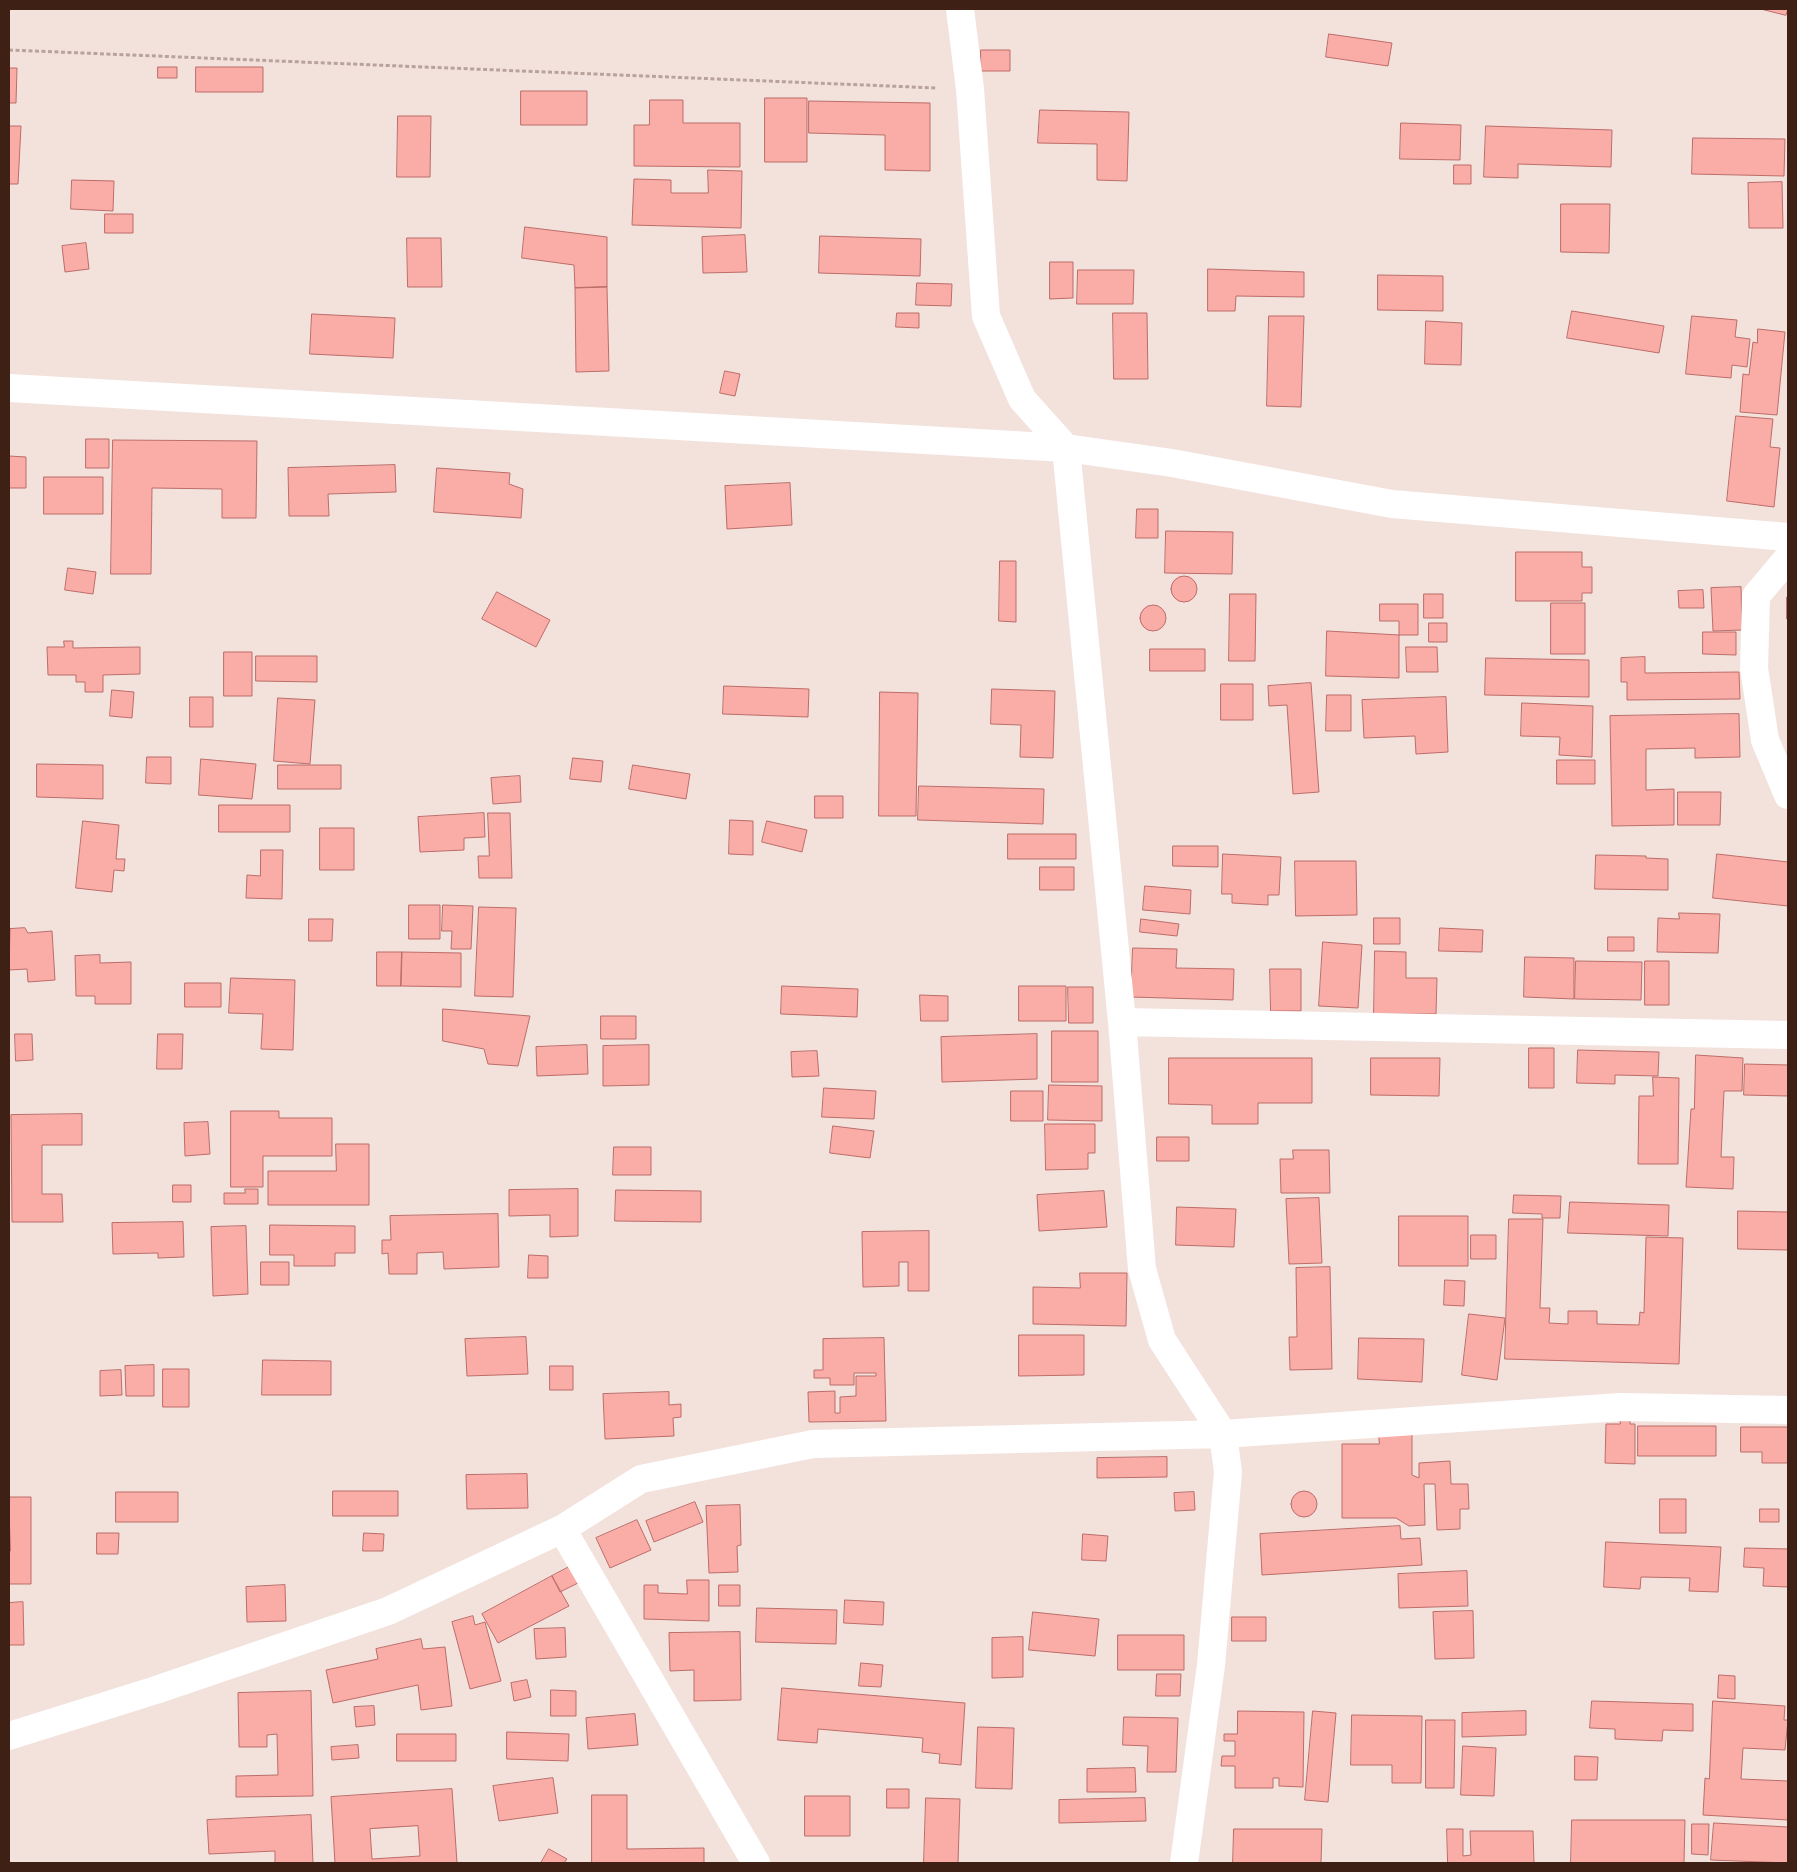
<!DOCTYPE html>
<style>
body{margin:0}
#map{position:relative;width:1797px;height:1872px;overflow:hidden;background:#f3e2dc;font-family:"Times New Roman",serif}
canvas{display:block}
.frame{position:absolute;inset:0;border:10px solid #3e2114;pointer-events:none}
</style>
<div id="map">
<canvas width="1797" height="1872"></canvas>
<div class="frame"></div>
</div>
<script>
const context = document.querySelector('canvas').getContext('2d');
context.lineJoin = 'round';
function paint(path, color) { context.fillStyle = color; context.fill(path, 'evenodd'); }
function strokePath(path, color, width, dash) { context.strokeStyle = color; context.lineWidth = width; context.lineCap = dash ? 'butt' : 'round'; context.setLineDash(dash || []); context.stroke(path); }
const building = new Path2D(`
 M1761 9H1788L1786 15Z
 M1329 34 1392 43 1388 66 1326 57Z
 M981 50H1010V71H981Z
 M158 67H177V78H158Z
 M196 67H263V92H196Z
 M9 68H17L16 103H9Z
 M521 91H587V125H521Z
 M765 98H807V162H765Z
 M650 100H683V123H740V167L634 166V125H649Z
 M809 101 930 103V171L885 170V135L809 133Z
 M1040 110 1129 112 1127 181 1097 180V144L1038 143Z
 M398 116H431L430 177H397Z
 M1401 123 1461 125 1460 160 1400 159Z
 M9 126H21L18 184H9Z
 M1486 126 1612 130 1611 167 1518 164V178L1484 177Z
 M1693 138 1785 139 1784 176 1692 174Z
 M1454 165H1471V184H1454Z
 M708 170 742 171 741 228 632 225 634 179 671 180V193H708Z
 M72 180 114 181 113 211 71 209Z
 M1782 182 1783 228H1749L1748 183Z
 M1561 204H1610L1609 253 1561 252Z
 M105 214H133V233H105Z
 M525 227 607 237V287L575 288 574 265 522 258Z
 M745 235 747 272 703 273 702 237Z
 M820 236 921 239 920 276 819 273Z
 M407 238H441L442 287H408Z
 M86 243 89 269 65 272 62 246Z
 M1050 262H1073V298L1050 299Z
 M1208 269 1304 272V297L1236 296 1235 311H1208Z
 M1078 270H1134L1133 304H1077Z
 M1378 275 1443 276V311L1378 310Z
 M917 283 952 284 951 306 916 305Z
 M607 287 609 371 576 372 575 288Z
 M1572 311 1664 326 1659 353 1567 338Z
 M897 313H919V328L896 327Z
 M1113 313H1147L1148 379H1114Z
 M312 314 395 318 393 358 310 354Z
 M1269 316H1304L1301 407 1267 406Z
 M1692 316 1737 320 1735 337 1750 339 1747 367 1732 365 1731 378 1686 374Z
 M1426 321 1462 323 1461 365 1425 364Z
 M1758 329 1785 332 1777 415 1740 412 1743 374 1749 375 1753 342 1757 343Z
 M725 371 740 374 735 396 720 393Z
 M1736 416 1773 419 1770 447 1780 448 1774 507 1727 501Z
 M86 439H109V468H86Z
 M113 440 257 441 256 518H222V489L152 488 151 574H111Z
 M9 456 26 457V488H9Z
 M395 465 396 492 328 494 329 516H289L288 468Z
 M437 468 510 473 509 484 523 489 521 518 434 512Z
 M44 477H103V514H44Z
 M790 483 792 525 727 529 725 486Z
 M1137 509H1158V538H1136Z
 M1166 531 1233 532 1232 574 1165 573Z
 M1516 552H1582V567H1592V593H1582V601H1516Z
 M1000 561H1016V622L999 621Z
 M68 568 96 572 93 594 65 590Z
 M1171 589a13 13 0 1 1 26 0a13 13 0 1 1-26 0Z
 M1741 587 1742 630 1713 631 1711 588Z
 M1703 590 1704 608H1679L1678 591Z
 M497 592 550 620 536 647 482 619Z
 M1230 594H1256L1255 661H1229Z
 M1424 594H1443V618H1424Z
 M1787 597H1788V619H1787Z
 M1551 603H1585V654H1551Z
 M1380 604H1418V635H1399V621H1380Z
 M1140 618a13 13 0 1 1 26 0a13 13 0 1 1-26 0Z
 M1429 623H1447V642H1429Z
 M1327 631 1399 635V678L1326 676Z
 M1703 632H1736V655L1703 654Z
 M64 641H73V648L140 647V674L103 675V692H85V682H76V675H48L47 647H64Z
 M1406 647H1437L1438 672H1407Z
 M1150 649H1205V671H1150Z
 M224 652H252V696H224Z
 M256 656H317V682L256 681Z
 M1645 657V673L1739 672 1740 699 1627 700V682H1621V658Z
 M1486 658 1589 660V697L1485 695Z
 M1311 683 1319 792 1293 794 1287 705 1269 706 1268 686Z
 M1221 684H1253V720H1221Z
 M724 686 809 689 808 717 723 714Z
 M992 689 1055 691 1053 758 1020 757 1021 725 991 724Z
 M112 690 134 692 132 718 110 716Z
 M880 692 918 693 916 816H879Z
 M1327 695H1351V731H1326Z
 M190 697H213V727H190Z
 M1446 697 1448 752 1416 754 1415 736 1364 738 1362 700Z
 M278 698 315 700 310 764 274 761Z
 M1522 703 1593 706 1592 757 1559 755 1560 737 1521 736Z
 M1739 714 1740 757 1695 758V748L1646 749V790L1674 789V825L1612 826 1610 716Z
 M147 757H171V784L146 783Z
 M573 758 603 761 601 782 570 779Z
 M201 759 256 764 252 799 199 795Z
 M1557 760H1595V784H1557Z
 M37 764 103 765V799L37 797Z
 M278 765H341V789H278Z
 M633 765 690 774 686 799 629 789Z
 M520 776 521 802 493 804 491 778Z
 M919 786 1044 789 1043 824 918 820Z
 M1678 792H1721L1720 825H1678Z
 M815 796H843V818H815Z
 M219 805H290V832H219Z
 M484 813 485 837 464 838V850L420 852 418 817Z
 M488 813H510L512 878H479L478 856H489Z
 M730 820 753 821V855L729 854Z
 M83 821 119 825 116 859H125L124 871 114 870 112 892 76 888Z
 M767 821 807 830 802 852 762 842Z
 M320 828H354V870H320Z
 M1008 834H1076V859H1008Z
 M1173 846H1218V867L1173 866Z
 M261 850H283L282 899 246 898 247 875 260 876Z
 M1223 854 1281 857 1279 895H1268V905L1232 903V894H1222Z
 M1717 854 1788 862V906L1713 898Z
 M1596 855 1646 856V858L1668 859V890L1595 889Z
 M1295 861H1356L1357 915 1296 916Z
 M1040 867H1074V890H1040Z
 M1145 886 1191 890 1190 914 1143 910Z
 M409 905H440V939H409Z
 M443 905 473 906 471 949H451L452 931H442Z
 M479 907 516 908 513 997 475 996Z
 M1679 913 1720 914 1718 953 1657 952 1658 918 1679 919Z
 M1374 918H1400V944H1374Z
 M309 919H333L332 941H309Z
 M1141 919 1179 924 1177 936 1140 932Z
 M25 928 28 933 52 931 55 980 28 982 27 969 9 970 10 929Z
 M1440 928 1483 930 1482 952 1439 951Z
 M1608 937H1634V951H1608Z
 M1323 942 1362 945 1358 1008 1319 1006Z
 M1133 948 1177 949 1176 968 1234 969 1233 1000 1131 997Z
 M1375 951 1406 952V978H1437L1436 1014H1374Z
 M377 952H402L401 986H377Z
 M402 952 461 953V987L401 986Z
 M100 955V963L131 962V1004H95V996H76L75 956Z
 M1525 957 1574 958V999L1524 997Z
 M1576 961 1642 962 1641 1000 1575 999Z
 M1645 961H1669V1005H1645Z
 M1270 969H1301V1011H1271Z
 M231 978 295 980 293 1050 261 1049 263 1014 229 1013Z
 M185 983H221V1007H185Z
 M782 986 858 989 857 1017 781 1014Z
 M1019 986H1066V1021H1019Z
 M1068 987H1093V1023H1069Z
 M920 995 948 996V1021H921Z
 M443 1009 530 1016 518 1066 488 1064 484 1049 443 1041Z
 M601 1016H636V1039H601Z
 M1052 1031H1098V1082H1052Z
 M15 1034H32L33 1060 16 1061Z
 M158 1034H183L182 1069H157Z
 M1037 1034V1079L942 1082 941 1037Z
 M587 1045 588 1074 537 1076 536 1047Z
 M649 1045V1085L603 1086V1046Z
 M1529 1048H1554V1088H1529Z
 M1578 1050 1659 1052 1658 1076 1615 1075V1084L1577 1083Z
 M817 1051 819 1076 792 1077 791 1052Z
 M1696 1055 1743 1058 1742 1091H1724L1721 1157H1734L1733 1189 1686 1187 1691 1109H1694Z
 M1169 1058H1312V1103H1258V1124H1212V1105L1169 1104Z
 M1371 1058H1440L1439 1096 1371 1095Z
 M1745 1064 1788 1065V1096L1744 1095Z
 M1653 1077 1679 1078 1678 1164H1638L1639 1096H1653Z
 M1049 1085 1102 1086V1121L1048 1120Z
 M824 1088 876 1091 874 1119 822 1117Z
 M1011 1091H1043V1121H1011Z
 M231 1111H279V1118H332V1156H263V1187H231Z
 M82 1114V1145H42V1194H62L63 1222H12L11 1115Z
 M208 1122 210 1154 185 1156 184 1123Z
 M1045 1124H1095V1153H1088V1169L1046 1170Z
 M833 1126 874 1131 870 1158 830 1153Z
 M1157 1137H1189V1161H1157Z
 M336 1144H369V1205H268V1171H336Z
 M614 1147H651V1175H613Z
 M1293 1150H1329L1330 1193H1281L1280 1159H1293Z
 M173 1185H191V1202H173Z
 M245 1189H258V1204H224V1193H245Z
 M578 1189V1236L550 1237V1215L509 1216V1190Z
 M616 1190 701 1191V1222L615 1221Z
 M1104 1191 1107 1227 1039 1231 1037 1195Z
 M1514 1195 1561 1196 1560 1218H1542V1214L1513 1213Z
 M1319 1198 1322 1263 1289 1264 1286 1199Z
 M1570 1202 1669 1205 1668 1236 1568 1233Z
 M1177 1207 1236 1209 1234 1247 1176 1245Z
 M1738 1211 1788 1212V1250L1738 1249Z
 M498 1214 499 1267 444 1269 443 1252 417 1253V1274H389L388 1253 382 1254V1240H391L390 1216Z
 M1399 1216H1468V1266H1399Z
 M1509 1219H1543L1540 1308H1550L1549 1323 1568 1324V1311H1597V1324L1639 1325 1640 1312 1644 1313 1646 1237 1683 1238 1679 1364 1505 1359Z
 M183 1222 184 1257 158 1258V1253L113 1254 112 1223Z
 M270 1225 355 1226V1253H335V1266H294V1255H270Z
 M246 1226 248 1294 213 1296 211 1227Z
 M929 1231V1291H908V1262H899V1286L863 1287 862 1232Z
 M1471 1235H1496V1259H1471Z
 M529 1255 548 1256V1278H528Z
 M261 1262H289V1285H261Z
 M1330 1267 1332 1369 1290 1370 1289 1337H1297L1296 1268Z
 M1080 1273H1127L1126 1326 1033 1324V1287L1080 1288Z
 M1445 1280 1465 1281 1464 1306 1444 1305Z
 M1469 1314 1505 1318 1497 1380 1462 1375Z
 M1019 1335H1084V1375L1019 1376Z
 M526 1337 528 1374 467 1376 465 1339Z
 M884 1338 886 1421 809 1422 808 1392 835 1391V1413H840V1397L856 1396V1376H876V1373H854V1385H830V1378H814V1370H823V1339Z
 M1359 1338 1424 1339 1422 1382 1358 1379Z
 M263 1360 331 1361V1395H262Z
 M154 1365V1396H126L125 1366Z
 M550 1366H573V1390H550Z
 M163 1369H189V1407H163Z
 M121 1370 122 1395 100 1396V1371Z
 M669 1392V1405L681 1404V1417L673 1418 674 1436 605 1439 603 1394Z
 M1620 1417H1630V1424H1635V1464L1605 1463 1606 1424H1620Z
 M1638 1426H1716V1456H1638Z
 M1741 1427H1788V1463H1762V1452H1741Z
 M1379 1434H1412V1475L1419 1478V1463L1450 1461 1451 1484H1468L1469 1509H1460V1529L1437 1530 1435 1484H1424L1425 1525 1409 1526 1396 1518H1342V1444H1379Z
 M1167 1457V1477L1097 1478V1458Z
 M527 1474 528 1508 467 1509 466 1475Z
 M333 1491H398V1516H333Z
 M1291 1504a13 13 0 1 1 26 0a13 13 0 1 1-26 0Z
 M116 1492H178V1522H116Z
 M1194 1492 1195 1510 1175 1511 1174 1493Z
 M9 1497H31V1584H9V1551H10Z
 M1660 1499H1686V1533H1660Z
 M695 1502 703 1522 654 1542 646 1521Z
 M740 1505 741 1545 737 1546 738 1572 709 1573 706 1506Z
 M1760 1509H1779V1522H1760Z
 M637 1520 651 1550 610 1568 596 1538Z
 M1400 1526 1401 1539 1420 1538 1422 1565 1262 1575 1260 1534Z
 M97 1533H119L118 1554H97Z
 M364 1533 384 1534 383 1551H363Z
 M1083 1534 1108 1536 1106 1561 1082 1560Z
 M1606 1542 1721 1547 1718 1592 1689 1591 1690 1578 1641 1577 1640 1589 1604 1587Z
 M1745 1548 1788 1549V1587L1763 1586 1764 1568 1744 1567Z
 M569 1567 578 1583 560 1592 552 1576Z
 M1467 1571 1468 1606 1399 1608 1398 1574Z
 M552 1576 569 1606 498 1643 482 1614Z
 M687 1580H709V1621L644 1619V1585H658V1593L687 1594Z
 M285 1585 286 1621 247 1622 246 1587Z
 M719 1585H740V1606H719Z
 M845 1600 884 1602 883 1625 844 1623Z
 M23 1602 24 1645H9V1603Z
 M757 1608 837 1610 836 1644 756 1642Z
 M1473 1611 1474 1658 1435 1659 1433 1612Z
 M1033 1612 1099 1619 1095 1656 1029 1650Z
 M473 1616 475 1625 485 1622 501 1681 470 1689 452 1622Z
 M1232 1617H1266V1641H1232Z
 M565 1628 566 1657 536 1659 534 1629Z
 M740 1632 741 1700 694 1701V1670L670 1671 669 1633Z
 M1118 1635H1184V1670H1118Z
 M1023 1637V1677L992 1678V1638Z
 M421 1639 423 1649 445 1647 452 1706 421 1710 418 1685 333 1703 326 1670 378 1659 376 1649Z
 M861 1663 883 1665 881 1687 859 1686Z
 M1157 1674H1181L1180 1696H1156Z
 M1719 1675 1735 1676V1699L1718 1698Z
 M527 1680 531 1697 514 1701 511 1683Z
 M782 1688 965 1703 961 1765 939 1763 940 1754 922 1752 923 1738 818 1729 817 1743 778 1740Z
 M551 1690 576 1691V1716H551Z
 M311 1691 313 1796 236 1797V1776L278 1775 277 1734 267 1735V1747H239L238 1693Z
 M1592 1701 1693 1704V1731L1663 1730 1662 1741 1615 1739V1729L1590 1728Z
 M1713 1701 1785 1706 1784 1720H1788L1785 1750 1743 1748 1741 1779 1788 1781V1820L1703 1815 1705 1778 1709 1779Z
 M374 1706 375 1725 356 1727 354 1707Z
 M1238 1711 1304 1712 1303 1787 1279 1786V1778H1273V1788H1235V1766H1221L1222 1756H1235V1741H1224V1734H1237Z
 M1313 1711 1336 1713 1328 1802 1305 1800Z
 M1526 1711V1735L1462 1737V1713Z
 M635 1714 638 1745 588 1749 586 1718Z
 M1352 1715 1422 1716 1421 1783H1392V1765H1351Z
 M1124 1717 1178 1718 1176 1772H1147L1148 1746 1123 1745Z
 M1426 1720H1455L1454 1788H1426Z
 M978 1727 1014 1728 1012 1789 976 1788Z
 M507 1732 569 1734 568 1761 507 1759Z
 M397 1734H456V1761H397Z
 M358 1745 359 1758 332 1760 331 1747Z
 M1463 1746 1496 1748 1494 1796 1461 1795Z
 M1575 1756 1598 1757 1597 1780H1575Z
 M1135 1768 1136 1792H1087V1769Z
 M553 1778 558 1813 499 1821 493 1786Z
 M452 1789 457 1863H335L331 1797ZM418 1826 420 1856 372 1859 370 1829Z
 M887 1789H909V1808H887Z
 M592 1795H627V1849L704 1848V1863H592Z
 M805 1796H850V1836H805Z
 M926 1798 960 1799 958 1863H924Z
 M1145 1798 1146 1821 1059 1823V1800Z
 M311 1815 313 1863H275V1851L209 1854 207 1820Z
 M1572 1820H1685L1684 1863H1571Z
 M1714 1823 1788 1827V1863L1711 1860Z
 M1692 1824H1709L1708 1855 1692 1854Z
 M1234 1829H1322L1321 1863H1233Z
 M1447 1829H1463V1856L1471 1855 1470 1831H1533L1534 1863H1448Z
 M549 1849 567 1859 564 1863H541Z`);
const path = new Path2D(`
 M9 50 937 88`);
const minor = new Path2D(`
 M960 9 970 89 986 316 1022 399 1066 448 1122 1022 1142 1269 1162 1340 1223 1434 1228 1472 1211 1665 1184 1863
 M9 388 1066 448 1172 463 1392 504 1788 537
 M1788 558 1756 596 1754 668 1765 740 1788 795
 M1122 1022 1788 1035
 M562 1529 756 1863
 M9 1736 156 1690 388 1611 562 1529 641 1479 813 1444 1223 1434 1621 1407 1788 1410`);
paint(building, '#faaca7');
strokePath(building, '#bc6c69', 1);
strokePath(path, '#b8a39b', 3, [4, 2.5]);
strokePath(minor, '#fff', 28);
</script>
